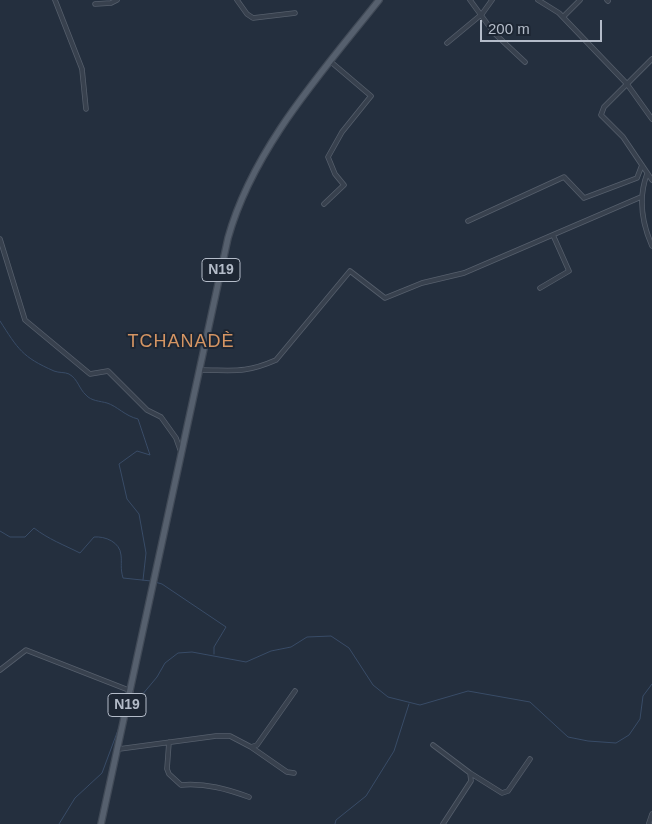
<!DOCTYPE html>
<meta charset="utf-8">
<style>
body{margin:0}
#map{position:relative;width:652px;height:824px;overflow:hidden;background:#242f3e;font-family:Helvetica,sans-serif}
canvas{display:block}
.scale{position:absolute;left:480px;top:20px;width:122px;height:22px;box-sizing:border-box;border:2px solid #b4bcc9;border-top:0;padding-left:6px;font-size:15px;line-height:18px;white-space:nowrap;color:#b4bcc9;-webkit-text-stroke:4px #1d2633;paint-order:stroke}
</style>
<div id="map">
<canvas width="652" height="824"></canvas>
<div class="scale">200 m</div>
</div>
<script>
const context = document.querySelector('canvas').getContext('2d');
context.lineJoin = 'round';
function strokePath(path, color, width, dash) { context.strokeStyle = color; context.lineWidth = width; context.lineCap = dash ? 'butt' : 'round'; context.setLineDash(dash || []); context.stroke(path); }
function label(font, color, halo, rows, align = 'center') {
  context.font = font + ' Helvetica,sans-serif'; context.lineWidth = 4; context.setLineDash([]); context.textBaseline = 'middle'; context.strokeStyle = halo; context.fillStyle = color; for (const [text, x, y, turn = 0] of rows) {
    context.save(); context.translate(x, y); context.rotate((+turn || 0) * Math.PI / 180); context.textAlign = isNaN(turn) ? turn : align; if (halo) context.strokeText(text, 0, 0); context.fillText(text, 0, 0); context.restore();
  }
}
const stream = new Path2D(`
 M0 321C18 349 22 357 54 371 59 373 65 372 69 374 78 379 79 389 86 395 91 401 100 401 107 403 117 406 125 416 138 419L150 455 137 451 119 464 127 499 139 514 146 553 143 580
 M0 531 10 537H25L34 528C48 539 64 545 80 553L94 537C105 536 120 542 121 555 122 564 120 567 123 578L151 581
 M155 582 162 584 226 627 214 647V654
 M127 713 157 677 165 663 178 653 192 652 246 662 271 651 291 647 307 637 331 636 349 648 373 685 388 697 420 705 468 691 530 702 568 737 588 741 616 743 629 735 640 719 643 696 652 684
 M59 824 75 798 102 773 121 722
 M335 824 336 820 366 796 394 751 409 704`);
const minor = new Path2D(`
 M55 0 82 69 86 109
 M237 0 247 14 253 18 295 13
 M470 0 494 33 525 62
 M538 0 559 13 627 84 652 119
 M607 0 608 1
 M95 4 111 3 117 0
 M563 17 580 0
 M447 43 482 14 492 0
 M652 59 604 107 601 115 623 137 652 180
 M647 174C638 198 642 223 652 246
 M324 204 344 185 335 174 328 157 342 132 371 96 331 62
 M468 221 564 177 584 198 637 178 642 165
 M0 239 25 320 90 374 108 371 147 410 161 417 176 438 181 452
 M540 288 569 271 553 235
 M200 370C233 370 244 374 276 360L350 271 385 298 422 283 464 273 641 197
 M0 670 26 650 131 691
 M169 742 167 769 169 774 181 785C206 783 227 789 249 797
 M433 745 470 773 471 781 443 824
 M251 747 287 772 294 773
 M119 749 216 736H230L251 747 257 745 295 691
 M470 773 502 793 508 791 530 759
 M649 823 652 814`);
const primary = new Path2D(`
 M101 824 228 238C253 148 322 72 379 0`);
const shields = [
 [221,270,38],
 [127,705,38]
];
const shieldNames = [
 ["N19",221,270],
 ["N19",127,705]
];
const quarterNames = [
 ["TCHANADÈ",181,342]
];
strokePath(stream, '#394c67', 1);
strokePath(minor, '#565f6c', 5.5);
strokePath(primary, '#414a57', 8);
strokePath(minor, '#38414e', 4);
strokePath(primary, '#56606e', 5.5);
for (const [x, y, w] of shields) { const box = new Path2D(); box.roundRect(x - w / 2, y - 11.5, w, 23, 4); context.fillStyle = '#1d2633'; context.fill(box); strokePath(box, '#b4bcc9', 1); }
label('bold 14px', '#b4bcc9', null, shieldNames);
context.letterSpacing = '1px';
label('18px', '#d59563', '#1d2633', quarterNames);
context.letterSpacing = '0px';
</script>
